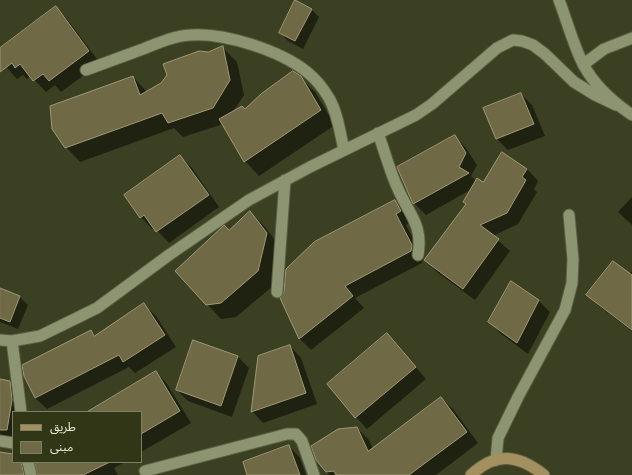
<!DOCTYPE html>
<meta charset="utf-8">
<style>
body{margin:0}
#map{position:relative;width:632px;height:475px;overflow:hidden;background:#3a4021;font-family:"Work Sans","Noto Sans Arabic",sans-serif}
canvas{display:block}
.legend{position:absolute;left:12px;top:411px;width:130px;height:52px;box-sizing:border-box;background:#303616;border:1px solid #7a7f65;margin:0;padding:5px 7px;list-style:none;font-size:12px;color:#e9eddb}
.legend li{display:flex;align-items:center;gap:8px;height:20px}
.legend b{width:20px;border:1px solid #7a7f65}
</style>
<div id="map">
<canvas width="632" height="475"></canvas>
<ul class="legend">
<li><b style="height:5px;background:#a48f5f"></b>طريق</li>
<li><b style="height:11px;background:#706946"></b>مبنى</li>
</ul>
</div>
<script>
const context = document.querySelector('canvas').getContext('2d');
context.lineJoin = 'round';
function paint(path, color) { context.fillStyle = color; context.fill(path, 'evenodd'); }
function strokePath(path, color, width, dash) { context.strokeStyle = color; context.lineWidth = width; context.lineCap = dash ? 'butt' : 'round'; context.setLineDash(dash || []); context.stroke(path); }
const shadow = new Path2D(`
 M56 7 67 19 100 63 61 92 55 85 46 92 31 76 27 79 23 75 17 79 0 60V49Z
 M311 9 319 17 303 49 288 41 280 33Z
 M223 48 237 62 244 95 233 112 245 110 300 77 315 92 335 125 259 176 245 161 223 124 183 137 174 128 80 162 66 147 133 77 147 92 208 53Z
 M521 94 532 105 545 136 508 150 497 139 485 109Z
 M454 136 466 148 477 165 471 176 476 181 484 183 527 169 538 181 534 189 537 192 518 224 493 236 510 251 475 300 437 272 426 260 466 204 472 189 426 215 414 203Z
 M180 156 192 168 219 207 169 243 154 227 152 229 141 217 126 195Z
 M632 197V225L618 212Z
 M395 201 407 212 412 222 406 225 423 257 422 263 355 298 364 308 311 350 300 339 282 298Z
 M250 212 265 227 281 248 273 286 236 317 221 319 207 304 229 232Z
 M632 271V331L599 306 588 295 629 275Z
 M0 289 20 297 28 305 18 329 0 322Z
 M538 300 550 312 528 354 500 333 489 321Z
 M144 305 156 316 176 347 135 373 129 367 47 409 35 398 25 376 91 331 96 336Z
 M387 335 398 346 426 379 367 429 356 417 328 384Z
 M194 341 238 357 249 368 232 417 188 401 177 390Z
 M290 346 301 358 317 404 263 423 252 411Z
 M156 372 167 384 191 423 141 452V412H98Z
 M0 380 10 382 21 393 23 412H13V443L0 440Z
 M441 398 453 409 478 443 436 475H329L317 460 357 428 369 440 373 449Z
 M289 446 300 458 306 475H248Z
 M13 457V462H34L31 465 30 475H0V464Z
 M36 462H125L114 468 118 475H41Z`);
const building = new Path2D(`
 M295 0 312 9 295 41 279 33Z
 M56 6 89 51 49 81 43 74 33 81 20 64 15 68 12 63 0 72V48Z
 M223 46 230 80 213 108 168 123 162 113 65 148 52 129 50 106 133 76 140 95 161 83 167 75 163 64 199 51 208 52Z
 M293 71 301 76 321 110 244 162 219 119 242 106 245 109 261 94Z
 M521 93 534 124 496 139 483 108Z
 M455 135 466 153 459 167 469 173 413 204 397 167Z
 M502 152 527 169 522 177 526 180 507 213 480 225 499 239 463 289 424 260 466 204 463 202 477 178 483 182Z
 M180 155 209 195 156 232 144 215 140 218 124 195Z
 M395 200 401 211 396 214 412 245 411 251 345 286 353 296 299 339 280 298 284 292 286 269 314 242Z
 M250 211 267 233 258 271 221 303 206 305 175 271 223 226 224 225 229 230Z
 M613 261 632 275V330L586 295Z
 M511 281 539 300 517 343 488 322Z
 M0 288 20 296 10 322 0 318Z
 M144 303 165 335 123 362 119 355 35 398 24 376 22 365 91 330 94 336Z
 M387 333 416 367 355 418 327 384Z
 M193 340 238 356 221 406 176 390Z
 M290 345 306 393 251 412 258 356Z
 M156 371 180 411 141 434V412H87Z
 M0 379 10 381 12 400 7 430H0Z
 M441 397 467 432 409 475H336L334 471 326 472 316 460 311 446 338 429 357 427 368 451Z
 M289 445 300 475H247L243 462Z
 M0 452 13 454V462H21L24 475H0Z
 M35 462H110L83 475H38Z`);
const minor = new Path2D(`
 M559 0C567 21 573 44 583 64 594 85 613 102 632 115
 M584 64 604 49 632 38
 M86 70C105 63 124 56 143 49 158 43 174 36 190 35 224 32 281 51 307 72 316 79 323 88 329 98 338 114 340 133 344 150
 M378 133C385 152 390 173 399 191 410 216 423 225 418 255
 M277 292 285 180
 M0 340 12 341 40 336 97 308 169 255 249 200 310 167 416 115 432 104 497 48 513 40 522 41 533 45 545 54 574 82 595 95 616 105
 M12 341 21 412
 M0 441 13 443
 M496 460 498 438 518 397 565 310 572 283 573 259 569 215
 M28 462 31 475
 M145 471 287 434H296L302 441 314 475`);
const secondary = new Path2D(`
 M471 475C496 451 519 455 544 475`);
paint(shadow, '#0007');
paint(building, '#706946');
strokePath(building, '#9f9874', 1);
strokePath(minor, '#5a5e42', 13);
strokePath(secondary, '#5a5e42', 13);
strokePath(minor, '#8c9471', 11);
strokePath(secondary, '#a48f5f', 11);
</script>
